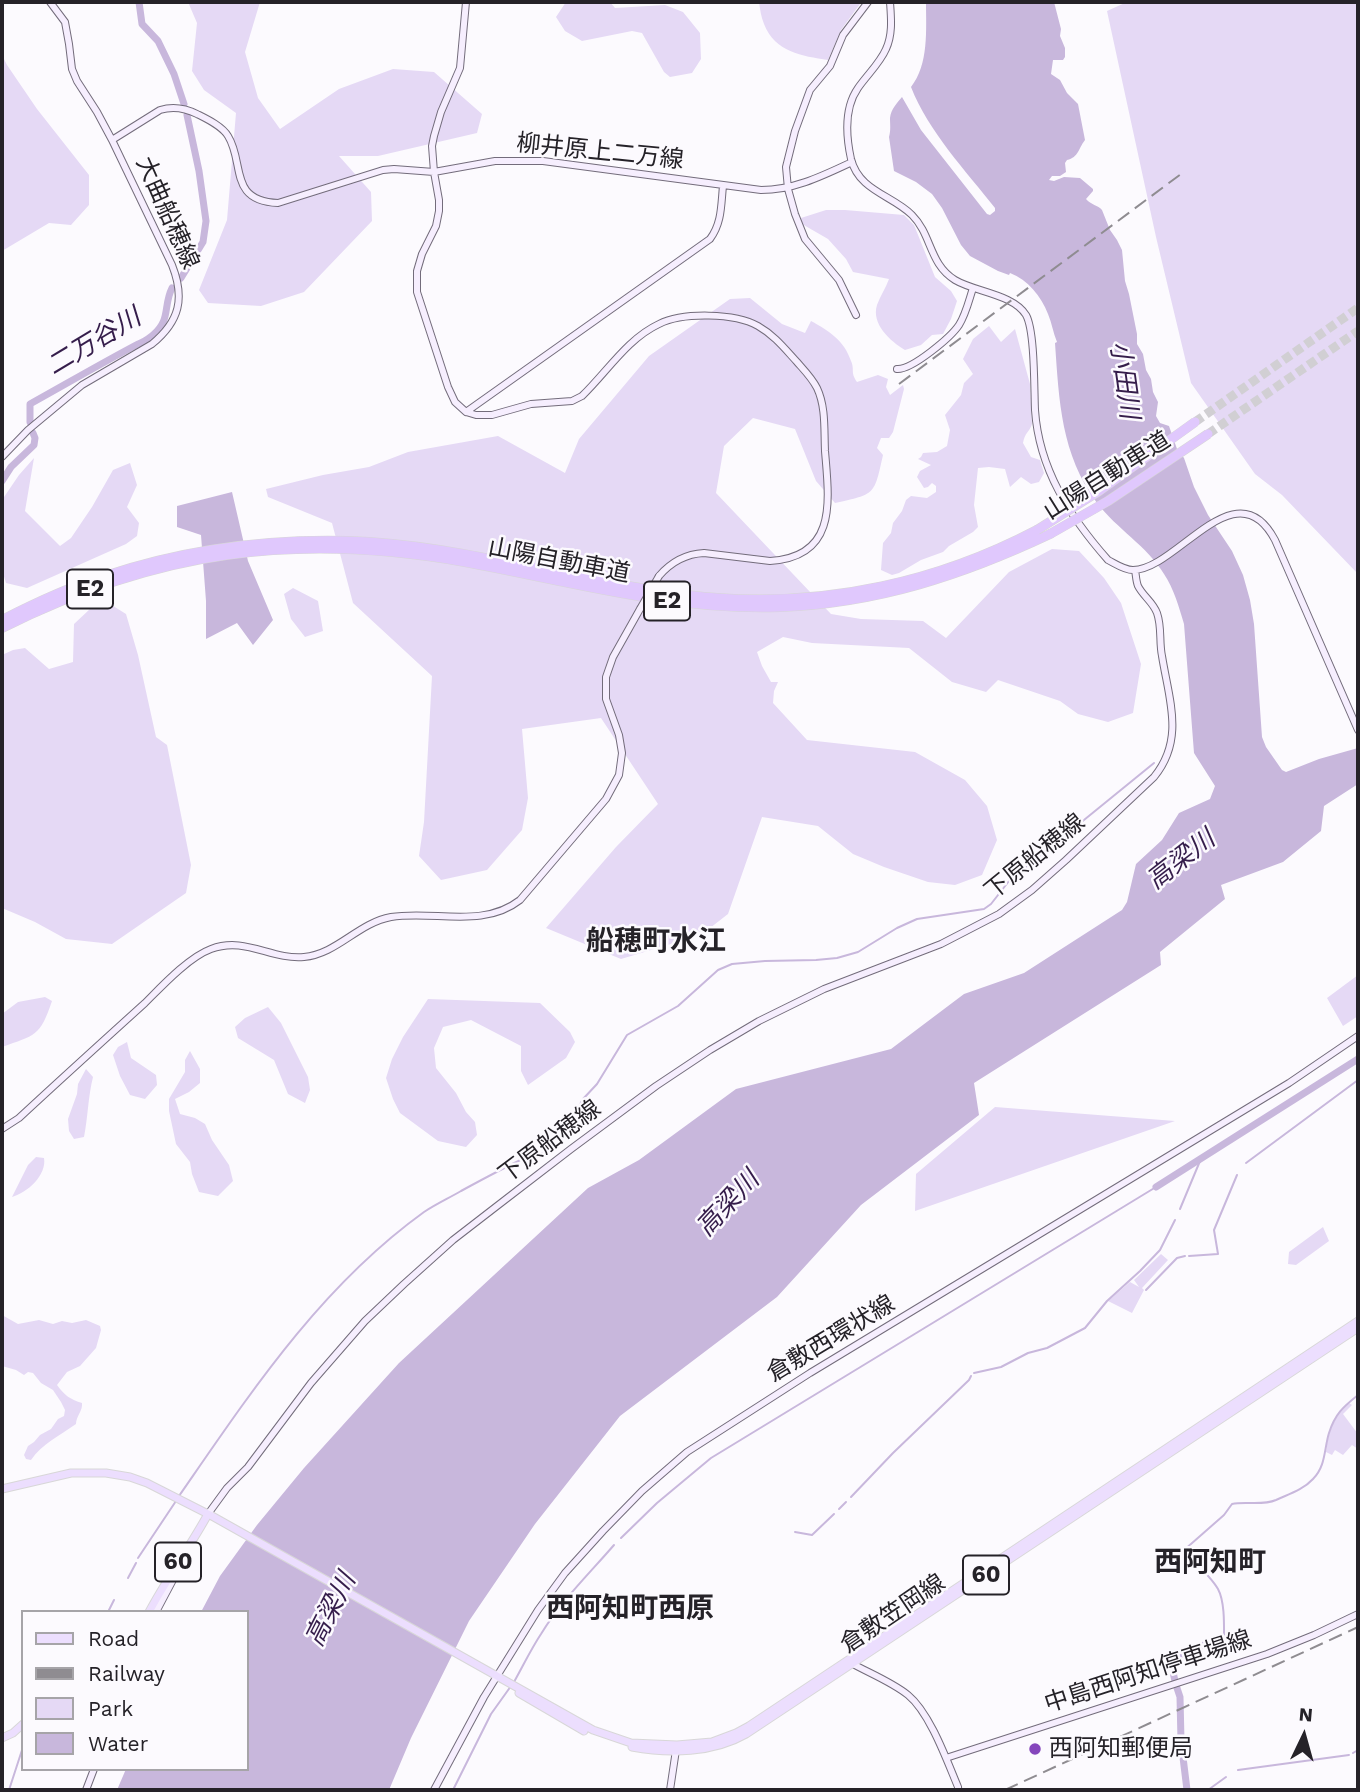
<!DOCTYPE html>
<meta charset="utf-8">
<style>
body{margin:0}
#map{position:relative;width:1360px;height:1792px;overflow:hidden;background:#fcfafe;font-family:"Work Sans",sans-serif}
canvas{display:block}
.frame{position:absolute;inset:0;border:4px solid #252228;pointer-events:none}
.legend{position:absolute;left:21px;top:1610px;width:228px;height:161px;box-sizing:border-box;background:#fcfafe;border:2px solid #a6a4a8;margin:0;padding:9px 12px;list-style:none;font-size:21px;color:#252228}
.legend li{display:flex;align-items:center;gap:14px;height:35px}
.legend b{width:35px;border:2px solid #a6a4a8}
.north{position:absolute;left:1269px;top:1701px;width:70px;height:70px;-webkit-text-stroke:5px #fcfafe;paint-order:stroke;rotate:5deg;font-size:19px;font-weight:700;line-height:28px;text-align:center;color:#252228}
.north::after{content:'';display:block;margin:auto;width:24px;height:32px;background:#252228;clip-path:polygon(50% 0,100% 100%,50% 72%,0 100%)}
</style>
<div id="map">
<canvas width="1360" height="1792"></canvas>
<div class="frame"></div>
<ul class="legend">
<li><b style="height:9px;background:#ecdefe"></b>Road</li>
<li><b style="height:9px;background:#8f8c91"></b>Railway</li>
<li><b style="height:19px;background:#e5d9f5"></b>Park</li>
<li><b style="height:19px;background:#c8b7dc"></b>Water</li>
</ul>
<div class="north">N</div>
</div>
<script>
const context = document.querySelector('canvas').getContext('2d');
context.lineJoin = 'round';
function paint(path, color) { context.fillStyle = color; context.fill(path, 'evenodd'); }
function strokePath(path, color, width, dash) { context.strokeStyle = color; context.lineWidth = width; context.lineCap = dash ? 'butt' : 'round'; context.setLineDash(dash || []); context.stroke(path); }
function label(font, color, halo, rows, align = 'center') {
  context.font = font + ' "Work Sans","Noto Sans JP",sans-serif'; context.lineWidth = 5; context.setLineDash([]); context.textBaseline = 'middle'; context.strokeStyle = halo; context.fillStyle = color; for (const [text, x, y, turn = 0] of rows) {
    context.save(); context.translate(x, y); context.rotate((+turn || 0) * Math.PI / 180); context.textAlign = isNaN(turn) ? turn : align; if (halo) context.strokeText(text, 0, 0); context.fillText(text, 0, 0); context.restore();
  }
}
const green = new Path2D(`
 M188 2H260L245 52 258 98 280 129 339 89 393 69 434 72 482 114 477 133 378 156H339L371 192 372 221 304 292 261 306 208 303 199 290 227 220 236 113 204 90 192 71 197 23Z
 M566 2H610L615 8 665 5 683 12 700 33 701 59 692 73 670 77 664 72 642 33 632 31 582 41 565 31 556 17Z
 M759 2H859L860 4 841 30 828 60C802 56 775 52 764 24 761 17 760 9 759 2Z
 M1127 2H1358V574L1282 495 1255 474 1191 383 1156 237 1107 11Z
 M2 55 7 65 37 109 89 175V205L71 225 49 223 2 251Z
 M826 210H845L904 215 914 225 935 277 951 291 957 301 951 319 943 334 932 335 921 345 905 350C890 341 871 324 877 305 880 296 886 288 889 279L853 272 846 259 828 239 802 224 801 218Z
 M750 298 782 324 805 333 811 321C829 331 844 340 851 361 855 370 850 372 857 382L878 375 888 379 886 387 890 395 903 385 904 389 893 432 889 438H881L877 448 883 455C874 495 876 494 835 503L816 481 795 429 753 418 724 446 716 493 831 614 861 619 923 621 946 638 1009 572 1052 549 1079 551 1104 578 1121 603 1141 664 1133 713 1108 722 1078 714 1060 701 998 680 986 692 952 682 909 648 812 643 783 637 757 652 762 666 771 682H778L774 691 773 703 807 740 915 752 965 780 987 806 997 840 982 875 955 885 928 882 884 867 853 854 818 826 762 817 728 914 701 935 621 959 546 928 616 847 658 804 601 718 522 729 528 798 522 830 487 870 441 880 419 856 424 822 432 676 353 603 332 523 268 497 266 489 323 475 369 467 408 452 498 436 565 473 579 439 649 356 730 299Z
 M989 326 1001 342 1015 329 1030 384 1032 424C1029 433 1025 432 1023 443L1031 457 1040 460 1044 473 1039 482 1031 484 1021 477 1010 487 1005 469 989 467 978 468 974 505 978 527 973 532 949 546 943 552 921 560 899 573 892 575 881 570 883 543 891 533 893 523 902 511 906 500 911 496 927 498 936 492V486L932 483 928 487 924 488 917 477 920 471 931 465 918 459 921 457 923 453 937 452 947 446 950 430 945 415 961 395 964 383 973 374 963 359 973 339Z
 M34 458 25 511 60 546 71 538 92 507 113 470 130 463 137 485 127 507 139 523 137 536 126 544 27 588 6 583 2 570V500L19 475Z
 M293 588 318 601 323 631 305 637 291 619 284 594Z
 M110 604 126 614 138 655 156 737 167 745 191 865 186 893 112 944 66 939 35 922 2 908V655L13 650 25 648 49 669 73 662 74 624 90 609Z
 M1358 975V1016L1343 1026 1327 998Z
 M45 997 52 1001C40 1037 35 1035 2 1047V1014L18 1002Z
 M428 999 540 1003 570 1032 575 1042 566 1058 528 1085 521 1071V1046L471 1020 443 1027 434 1048 436 1068 456 1093 466 1112 475 1122 477 1135 466 1147 438 1141 400 1113 393 1099 386 1078 392 1059 403 1037Z
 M268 1007 281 1023 308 1077 310 1090 305 1103 288 1094 274 1060 238 1038 235 1027 245 1018Z
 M127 1042 131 1058 156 1075 157 1085 145 1099 130 1095 120 1076 113 1055 118 1047Z
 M190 1051 200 1069V1083L189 1092 175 1099 180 1114 195 1118 205 1124 212 1140 229 1165 233 1181 218 1196 199 1192 192 1174 190 1162 176 1144 169 1111V1099L185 1072V1060Z
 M86 1069 93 1077C88 1097 88 1117 84 1137L74 1139 69 1131 68 1119 77 1094 78 1084Z
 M995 1107 1175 1121 915 1211 916 1174Z
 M36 1157 44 1158C47 1175 27 1193 12 1197L28 1165Z
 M1323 1227 1329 1241 1296 1265 1288 1264 1289 1252Z
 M1161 1254 1168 1260 1142 1288 1144 1290 1132 1313 1108 1301 1130 1282 1139 1287 1134 1280Z
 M2 1315 18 1324 39 1320 53 1324 62 1321 72 1323 86 1320 100 1326 101 1330 96 1348 80 1366 67 1372 57 1385C64 1395 71 1400 82 1403 83 1411 76 1416 76 1424 59 1436 42 1444 31 1460L26 1459 24 1455 28 1446 34 1442 40 1435 51 1429 58 1419 64 1416 65 1410 61 1402 53 1390 41 1383 33 1373 28 1372 24 1375 16 1370 2 1366Z
 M1349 1403 1352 1405 1343 1414 1358 1434V1449L1352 1445 1343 1455 1335 1450 1332 1455 1326 1452C1328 1432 1334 1416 1349 1403Z`);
const water = new Path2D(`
 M926 2H1054L1061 29 1060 36 1065 48V57L1063 60H1053L1051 74 1060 80 1067 93 1078 104 1085 140C1078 149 1079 157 1067 160L1065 163 1066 172 1060 176H1052L1049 180 1054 181 1064 177 1080 178 1093 189V191L1086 199C1091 205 1098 205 1102 210L1110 230 1117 240 1122 250 1125 281 1129 294 1137 334V344L1143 354 1146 370 1151 379 1153 392 1158 402 1156 416 1160 423 1169 426 1177 449 1184 458 1194 487 1208 515 1232 551 1243 575 1250 600 1254 624 1262 737 1266 747 1282 770 1286 772 1319 759 1358 748V784L1324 806 1321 831 1283 862 1221 885 1225 899 1160 952 1161 965 974 1083 979 1115 861 1205 777 1297 620 1416 535 1524 469 1621 411 1738 389 1790H117L126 1769H247V1612H201L220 1576 257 1525 304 1468 399 1363 588 1188 639 1160 736 1089 891 1049 964 994 1024 973 1122 910 1127 902 1136 864 1162 840 1179 813 1210 799 1215 786 1194 753 1184 624C1179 607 1174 589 1164 574 1147 546 1117 529 1097 503 1061 454 1059 401 1055 343L1057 342C1053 333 1052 323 1048 314 1041 296 1028 280 1010 273L1009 275 998 271 970 256 961 245 942 208 932 194 916 182 894 171 889 137C891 130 890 125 890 118 891 109 897 103 902 97L921 130 987 214 990 215 995 211V208C966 171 928 131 911 87 929 64 926 30 926 2Z
 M232 492 248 561 273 620 253 645 237 623 206 639V601L201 535 177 527V506Z`);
const stream = new Path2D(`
 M1246 1163 1358 1080
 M1180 1209 1200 1161
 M1189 1256 1218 1254 1214 1230 1237 1175
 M1146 1290 1177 1258 1185 1256
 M974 1373 1001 1367 1028 1353 1047 1348 1085 1328 1107 1301 1140 1271 1160 1250 1175 1220
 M179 1496C251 1392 320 1287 424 1212 436 1204 449 1198 461 1191 483 1179 505 1167 527 1157 532 1154 538 1155 543 1153 548 1151 555 1145 560 1141L583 1099 597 1084 627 1035 678 1006 718 970 732 964 765 961 816 960 837 958 858 952 897 928 917 919 984 909 991 904 1009 881 1154 763
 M851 1497 893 1453 969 1380 971 1376
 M839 1509 846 1502
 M795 1532 812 1535 834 1514
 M621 1538 657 1503 711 1458 1156 1187
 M138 1558 176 1501
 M128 1578 136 1563
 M108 1612 114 1600
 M1224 1640C1224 1626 1225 1602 1218 1589 1210 1575 1195 1563 1183 1551L1224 1515 1232 1504C1246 1501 1262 1506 1276 1500 1289 1494 1303 1490 1313 1479 1326 1466 1324 1449 1329 1433 1335 1414 1343 1407 1358 1395
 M514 1682C523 1666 531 1649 541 1634 561 1601 589 1574 614 1545
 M1353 1753 1358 1750
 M1238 1770 1349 1755
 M9 1790 23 1747
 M453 1790 491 1714 511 1686
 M1208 1790 1226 1777`);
const river = new Path2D(`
 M139 2 142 24 158 41 174 74 184 104
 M181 278 203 242 206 221 199 171 187 115
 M30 422V404C66 384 102 363 138 344 145 342 148 339 153 335 171 320 163 306 172 288
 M2 481 11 467 34 445 35 438 33 433
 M1156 1187 1358 1059
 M1175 1681C1165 1647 1202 1647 1224 1640
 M1176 1685 1180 1697 1181 1741 1187 1790`);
const highwayTunnel = new Path2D(`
 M1195 422 1358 308
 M1208 434 1358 331`);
const secondary = new Path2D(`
 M466 2 460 68 441 112 434 136 432 146 434 172 439 200V211L436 226 422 254 417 271V292L448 387 455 402 466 412 476 415H492L531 404 572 401 582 396C607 372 627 339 659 324 683 312 735 313 758 326 774 335 785 349 797 362 804 370 812 378 817 388 826 407 824 430 825 451 829 500 838 557 770 561L704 553C685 554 671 562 659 576
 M890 2C891 17 893 34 886 49 880 63 867 75 858 88 844 108 846 136 851 159 859 191 892 195 912 215 932 235 929 264 955 280 975 292 1013 294 1026 315 1035 331 1034 389 1035 410 1039 469 1070 517 1108 560 1116 564 1124 570 1133 570 1177 570 1236 466 1275 540L1358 730
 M112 140 160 110C173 106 185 108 197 114 207 119 222 126 228 136 245 163 228 201 278 203L383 170 394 169 434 172 495 161H543L761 190C794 190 822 176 852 162
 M856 315 839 280 805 239 795 214 788 189 786 167 795 131 810 90 830 66 843 35 868 2
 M897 369C912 370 951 337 959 325 966 314 969 300 973 288
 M466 412 710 239C722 223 721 205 723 186
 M2 457 28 430 82 385 152 344C180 321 185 298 172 265L112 140 97 112 77 81 72 69 69 44 65 22 50 2
 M2 1129 19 1118C61 1079 103 1041 145 1003 162 986 189 957 211 949 245 936 271 960 304 957 337 954 358 923 391 917 434 910 483 929 520 900L606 799 619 775 622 753 619 735 606 699V677L613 657 640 609
 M208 1514 227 1488 248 1467 311 1383 365 1321 404 1284 453 1240 497 1206 571 1149 656 1086 710 1050 759 1021 824 989 941 944 999 914 1032 890 1066 860 1154 777C1185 739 1169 700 1162 656 1159 642 1162 627 1157 613 1153 602 1143 596 1138 586 1136 581 1136 575 1135 570
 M156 1612 183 1561
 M851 1663C869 1673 892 1682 908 1695 930 1713 947 1761 958 1787
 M946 1758 1267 1654 1314 1635 1358 1614
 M86 1790 94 1769
 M434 1790 484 1697 538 1610 565 1573 603 1531 642 1491 687 1452 810 1373 1289 1083 1358 1036
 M670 1790 676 1750`);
const primary = new Path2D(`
 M2 1489 71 1473H106L130 1477 147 1483 212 1516 593 1730 631 1743 677 1745 712 1742 736 1733 749 1726 1358 1321
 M149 1612C167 1578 190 1547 208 1514
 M519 1693 584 1731
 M2 1738 13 1733 23 1724
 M632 1747C669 1754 713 1753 746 1734L1358 1328`);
const highway = new Path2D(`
 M2 620C35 603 69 587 105 576 183 550 266 539 347 541 428 543 507 563 585 578 629 586 673 595 717 598 829 606 938 582 1037 530
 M2 628C156 551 295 532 465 562 569 581 673 611 780 607 878 603 963 575 1050 534`);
const rail = new Path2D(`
 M899 384 1181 174
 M1005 1790 1358 1627`);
const secondaryBridge = new Path2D(`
 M640 609 659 576`);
const highwayBridge = new Path2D(`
 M1037 530 1099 491 1195 422
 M1050 534 1108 501 1208 434`);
const markers = [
 [1035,1749,7,"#8546bc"]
];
const shields = [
 [90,589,46],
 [667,601,46],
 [178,1562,46],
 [986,1575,46]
];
const shieldNames = [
 ["E2",90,589],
 ["E2",667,601],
 ["60",178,1562],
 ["60",986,1575]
];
const streetNames = [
 ["柳井原上二万線",600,152,6],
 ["大曲船穂線",167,213,66],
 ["山陽自動車道",1107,476,-32],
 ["山陽自動車道",559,561,11],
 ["下原船穂線",1035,857,-39],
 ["下原船穂線",550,1142,-37],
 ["倉敷西環状線",831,1339,-31],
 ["倉敷笠岡線",893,1614,-34],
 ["中島西阿知停車場線",1148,1672,-18]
];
const poiNames = [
 ["西阿知郵便局",1049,1749]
];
const waterNames = [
 ["二万谷川",94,342,-31],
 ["小田川",1124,380,82],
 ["高梁川",1181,860,-38],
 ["高梁川",728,1204,-47],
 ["高梁川",331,1610,-63]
];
const quarterNames = [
 ["船穂町水江",656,942],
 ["西阿知町",1210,1563],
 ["西阿知町西原",630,1609]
];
paint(green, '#e5d9f5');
paint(water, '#c8b7dc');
strokePath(stream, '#c8b7dc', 2);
strokePath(river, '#c8b7dc', 7);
strokePath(highwayTunnel, '#d1cfd3', 9, [9, 4.5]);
strokePath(secondary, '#736c7b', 8);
strokePath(primary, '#d8d7d8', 9);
strokePath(highway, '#d8d7d8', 10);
strokePath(secondary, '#f6eefe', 6);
strokePath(primary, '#ecdefe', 7);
strokePath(highway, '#e0c8fd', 9);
strokePath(rail, '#8f8c91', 2, [14, 7]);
strokePath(secondaryBridge, '#736c7b', 8, []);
strokePath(highwayBridge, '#d8d7d8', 10, []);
strokePath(secondaryBridge, '#f6eefe', 6);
strokePath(highwayBridge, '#e0c8fd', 9);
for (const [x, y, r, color] of markers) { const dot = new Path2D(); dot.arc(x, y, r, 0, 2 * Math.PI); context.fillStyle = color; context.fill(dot); strokePath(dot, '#fcfafe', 2.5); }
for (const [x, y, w] of shields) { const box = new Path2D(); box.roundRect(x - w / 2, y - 19.5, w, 39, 5); context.fillStyle = '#fcfafe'; context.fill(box); strokePath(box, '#252228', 2); }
label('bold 23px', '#252228', null, shieldNames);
label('24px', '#252228', '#fcfafe', streetNames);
label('24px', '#252228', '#fcfafe', poiNames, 'left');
label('italic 26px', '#351d4b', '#fcfafe', waterNames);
label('bold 28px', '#252228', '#fcfafe', quarterNames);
</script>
